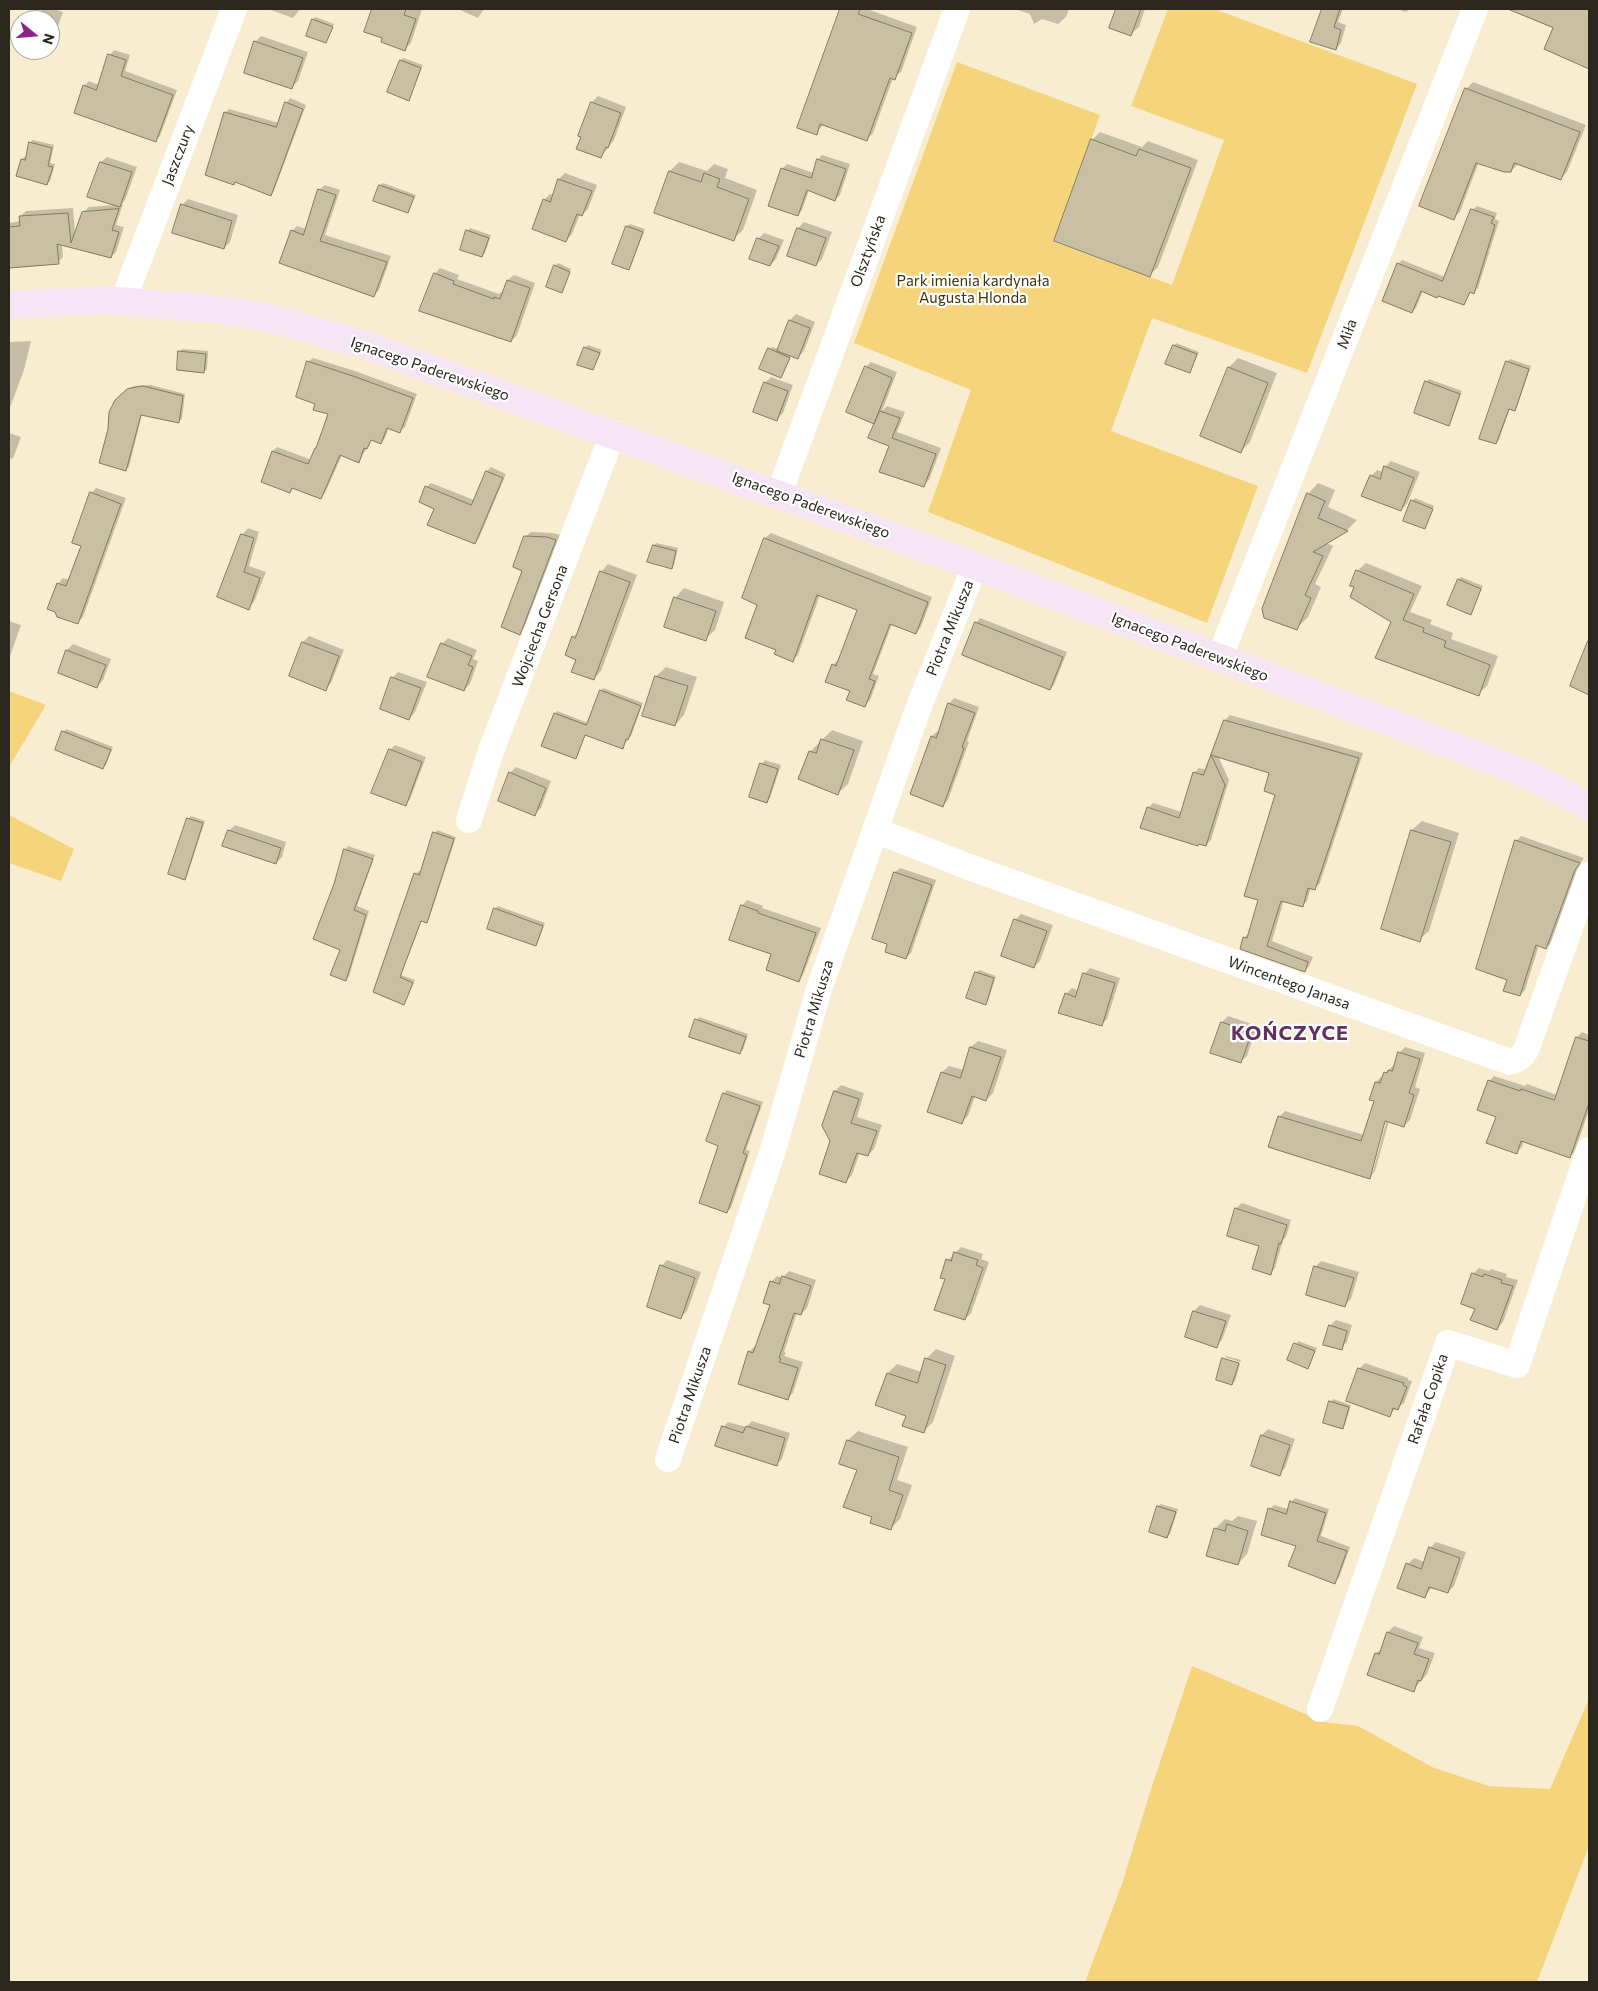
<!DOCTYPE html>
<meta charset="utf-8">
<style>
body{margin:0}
#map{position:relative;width:1598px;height:1991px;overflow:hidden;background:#f8edd0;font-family:Commissioner,sans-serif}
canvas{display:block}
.frame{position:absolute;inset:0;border:10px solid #2b271c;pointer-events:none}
.north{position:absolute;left:10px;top:10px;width:50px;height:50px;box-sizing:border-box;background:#fff;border:1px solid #aaa9a4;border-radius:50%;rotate:107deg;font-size:14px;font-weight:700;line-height:20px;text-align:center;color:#2b271c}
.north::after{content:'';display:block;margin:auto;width:18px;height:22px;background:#8b248a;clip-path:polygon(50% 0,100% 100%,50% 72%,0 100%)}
</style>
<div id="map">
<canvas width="1598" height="1991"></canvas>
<div class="frame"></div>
<div class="north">N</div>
</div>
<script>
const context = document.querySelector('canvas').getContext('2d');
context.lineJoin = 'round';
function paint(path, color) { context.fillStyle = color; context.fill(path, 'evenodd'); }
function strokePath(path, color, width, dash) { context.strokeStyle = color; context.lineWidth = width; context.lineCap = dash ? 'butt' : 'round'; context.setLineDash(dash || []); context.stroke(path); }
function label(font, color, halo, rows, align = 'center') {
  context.font = font + ' Commissioner,sans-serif'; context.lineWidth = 4.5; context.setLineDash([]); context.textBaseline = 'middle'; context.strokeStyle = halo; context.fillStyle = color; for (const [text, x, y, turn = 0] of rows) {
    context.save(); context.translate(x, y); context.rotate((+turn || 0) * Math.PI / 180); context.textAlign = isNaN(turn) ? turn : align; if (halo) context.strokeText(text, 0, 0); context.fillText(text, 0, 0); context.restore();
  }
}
const green = new Path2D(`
 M1168 9H1214L1417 84 1307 373 1152 318 1111 431 1258 486 1207 623 928 512 971 390 854 343 957 62 1100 115 1054 242 1172 285 1224 140 1131 106Z
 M9 691 46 705 9 767Z
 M9 815 74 849 61 881 9 863Z
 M1192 1666 1324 1722 1358 1726 1432 1767 1489 1786 1550 1789 1589 1699V1846L1537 1982H1085L1123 1881 1150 1792Z`);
const shadow = new Path2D(`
 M42 9H53L63 12 57 29 55 32 50 30V20H38Z
 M268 9H300L293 18Z
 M374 9H422L411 43 405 49 384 38 366 31Z
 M461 9H484L478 18 460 10Z
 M841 9H867L917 27 901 72 893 78 873 133 867 139 824 124 816 133 799 127Z
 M1015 9H1069L1066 17 1058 24 1042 19 1034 24 1030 14Z
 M1117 9H1145L1139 27 1131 34 1111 27Z
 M1324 9H1343L1338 22 1346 25 1341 43 1336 49 1312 41Z
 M1397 9H1410L1406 12Z
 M1511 9H1589V68L1545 48 1555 28Z
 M315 17 334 24 326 42 313 20Z
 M261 36 308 52 298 81 292 87 255 42Z
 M114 50 130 55 125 71 177 90 160 136 155 141 84 86 89 81 99 85 110 55Z
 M403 58 423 65 408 99 401 60Z
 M1473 82 1586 125 1567 172 1561 178 1518 164 1511 171 1479 162 1460 212 1453 218 1466 89Z
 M598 96 626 107 614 140 601 156 580 135 592 102Z
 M290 98 306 105 274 191 271 195 225 113 229 109 279 123 287 102Z
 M1100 132 1142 147 1148 141 1198 160 1158 267 1150 275 1092 140Z
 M33 140 54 145 50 163 55 164 50 181 47 184 22 160 24 157H27L30 143Z
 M822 155 850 164 840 195 835 200 809 190 802 210 798 215 769 205 783 168 787 164 814 173 818 160Z
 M107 157 137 167 125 200 121 205 123 204 116 225 124 227 116 252 111 257 62 244 63 257 58 262 9 266V223L21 221 20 217 26 211 73 208 75 234 83 212 89 207 116 205 89 196 101 162Z
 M679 162 707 171 714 164 728 169 725 178 757 190 743 230 733 239 655 212 670 171Z
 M565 173 597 185 588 209 582 215 580 214 572 234 566 241 544 200 550 194 553 195 559 179Z
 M383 183 416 195 408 212 380 185Z
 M325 185 340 190 325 235 391 256 379 290 374 295 292 231 297 226 306 229 319 190Z
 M188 199 238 215 230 242 224 248 182 205Z
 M1477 206 1497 213 1495 219 1499 221 1478 288 1474 292 1471 291 1463 304 1423 291 1416 308 1412 312 1398 264 1402 260 1445 277 1472 210Z
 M804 222 832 232 822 259 816 265 798 228Z
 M630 224 645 229 631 265 629 268 614 263 627 226Z
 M470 228 491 235 485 253 482 256 467 231Z
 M764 233 784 240 776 259 770 265 758 239Z
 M558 263 571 269 561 292 555 266Z
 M440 268 459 275 457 279 499 294 501 292 504 293 508 280 514 275 535 283 517 335 511 341 435 274Z
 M796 314 815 322 804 351 798 357 791 355 781 376 769 349 772 347 779 349 790 320Z
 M31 341 24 370 9 410V342Z
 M1176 343 1199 352 1190 372 1174 346Z
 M588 345 602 350 593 369 585 348Z
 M182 349 208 351 207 369 204 372 179 352Z
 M313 358 358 372 417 394 405 427 400 431 389 427 385 438 381 443 372 440 359 461 342 455 325 493 321 498 294 488 290 491 273 451 277 447 312 460 330 413 317 403 308 362Z
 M1238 358 1277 373 1250 442 1240 452 1202 435 1229 367Z
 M1510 359 1531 366 1517 407 1514 409 1510 408 1499 440 1496 443 1507 362Z
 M871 362 897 372 882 411 887 406 905 412 897 432 941 448 929 480 923 486 891 446 878 419 874 423 866 367Z
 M771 377 793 385 783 413 777 419 765 383Z
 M1429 379 1462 391 1451 422 1448 424 1426 382Z
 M151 385 185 394 182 419 179 421 142 414 129 467 126 469 116 400 124 392 134 386Z
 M9 433 21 437 14 456 12 459 9 458Z
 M1391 461 1420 472 1407 504 1401 510 1371 476 1377 470 1383 472 1385 467Z
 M491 467 506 474 479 538 475 543 435 508 426 487 431 483 474 500 487 471Z
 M1318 483 1335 490 1328 507 1357 520 1347 530 1326 543 1333 546 1315 584 1321 587 1308 617 1297 628 1308 494Z
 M96 488 126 498 83 617 77 623 58 584 63 578 70 580 83 546 91 493Z
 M1415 498 1434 506 1424 528 1412 501Z
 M248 528 259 532 249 566 266 572 254 602 248 608 218 597 242 535Z
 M531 532 553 533 560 535 524 628 519 633 525 537Z
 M771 533 932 597 921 627 916 633 892 624 873 674 879 676 870 700 865 706 833 665 838 660 840 661 858 610 820 595 798 655 793 660 777 649 759 604 743 597 765 538Z
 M656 543 678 548 674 565 671 567 654 545Z
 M1366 563 1422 586 1410 612 1432 620 1430 624 1453 633 1451 639 1498 656 1487 686 1478 694 1356 587 1357 571Z
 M608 564 637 575 601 671 593 679 578 659 573 637 579 631 601 572Z
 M1461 577 1483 586 1470 613 1459 580Z
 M684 588 724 602 715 630 705 639 675 598Z
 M980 618 1067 652 1054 685 1050 689 976 623Z
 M9 621 21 625 9 659Z
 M309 636 344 650 331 683 325 689 290 676 303 642Z
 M448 638 477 650 473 659 478 661 470 684 464 690 442 644Z
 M73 644 111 659 103 680 97 687 59 672 67 650Z
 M666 667 697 677 684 715 675 725 643 715 656 676Z
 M398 672 427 682 415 712 409 719 392 678Z
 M603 688 643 703 631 736 622 747 586 734 575 758 555 714 557 711 588 723Z
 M954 698 979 707 967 741 969 742 948 800 943 805 912 793 932 736 938 731H940L949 704Z
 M1230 715 1363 753 1320 883 1315 888 1311 887 1307 901 1302 906 1284 900 1272 941 1313 957 1309 966 1305 971 1244 938 1249 933 1260 900 1277 794 1270 772 1218 756 1229 780 1211 840 1206 845 1148 808 1153 803 1182 812 1194 773 1199 768 1207 770 1225 720Z
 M66 729 113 747 106 765 103 767 63 732Z
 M832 730 863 741 848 784 838 793 810 752Z
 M395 745 426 757 410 799 405 805 390 750Z
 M765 760 781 765 770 798 767 802 762 764Z
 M516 767 551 781 541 808 535 814 510 773Z
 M191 816 205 821 187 876 184 878 188 819Z
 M1422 821 1459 833 1429 931 1419 940 1382 928 1412 830Z
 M235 825 286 842 282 857 276 863 229 831Z
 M437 830 456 837 429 919 426 922 422 920 401 975 415 980 404 1004 375 992 416 874 418 871 421 872 435 833Z
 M1521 836 1584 858 1580 864 1551 943 1546 948 1539 945 1525 990 1520 995 1508 979 1516 841Z
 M348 846 375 855 357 906 369 911 349 976 346 980 341 949 345 850Z
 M900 868 936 880 911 953 906 958 889 943 873 938 895 872Z
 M747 900 763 906 762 908 821 928 803 975 798 981 773 954 730 939 742 905Z
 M498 906 545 923 538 942 536 944 495 909Z
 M1021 914 1053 925 1040 961 1034 967 1015 920Z
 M1090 968 1120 978 1107 1019 1101 1025 1066 994 1072 988 1079 991 1084 974Z
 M979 970 996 976 988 1001 985 1003 976 972Z
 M1228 1016 1257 1026 1247 1056 1240 1062 1222 1022Z
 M699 1017 748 1034 743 1050 740 1052 691 1036Z
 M1582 1032 1589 1035V1110L1575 1151 1570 1157 1524 1141 1522 1147 1516 1152 1497 1116 1489 1081 1494 1076 1525 1086 1527 1084 1557 1095 1577 1037Z
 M978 1041 1007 1050 993 1093 986 1100 975 1096 968 1116 962 1122 942 1072 949 1066 964 1070 971 1047Z
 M1405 1047 1425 1053 1415 1087 1420 1089 1410 1120 1404 1126 1389 1121 1375 1171 1369 1178 1279 1117 1285 1111 1364 1135 1376 1101V1082L1395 1064 1399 1053ZM1386 1115H1388L1373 1172H1370Z
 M841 1085 864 1093 857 1117 882 1125 874 1149 868 1155 860 1152 852 1175 846 1181 831 1141 835 1091Z
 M727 1090 763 1102 746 1150 750 1151 731 1208 727 1211 720 1145 724 1093Z
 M1242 1203 1291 1220 1286 1237 1283 1240 1275 1268 1270 1273 1261 1246 1236 1208Z
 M961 1247 983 1254 981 1259 989 1262 971 1313 965 1319 946 1278 948 1260Z
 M667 1260 701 1272 687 1311 681 1317 661 1266Z
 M1321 1261 1359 1272 1351 1299 1345 1305 1315 1267Z
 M1479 1268 1489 1271 1491 1269 1507 1274 1506 1277 1518 1280 1503 1322 1497 1329 1476 1308 1473 1274Z
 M789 1271 816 1280 807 1308 801 1314 797 1313 784 1352 786 1353 784 1356 803 1362 793 1393 787 1399 749 1352 755 1346 757 1347 771 1304V1282L777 1276 782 1278Z
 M1200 1305 1231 1315 1222 1340 1216 1346 1194 1311Z
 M1336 1320 1352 1325 1347 1342 1341 1348 1330 1326Z
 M1298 1341 1317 1348 1308 1367 1289 1360Z
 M936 1349 955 1356 933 1422 923 1432 908 1415 877 1404 888 1373 897 1364 922 1372 926 1359Z
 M1226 1356 1241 1360 1240 1362 1225 1357Z
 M1224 1359 1240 1364 1235 1381 1232 1384Z
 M1365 1363 1408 1378V1380L1412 1381 1404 1403 1398 1408H1396L1390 1415 1359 1369Z
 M1333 1399 1351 1405 1345 1425 1342 1428 1331 1402Z
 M752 1421 790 1433 782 1459 777 1464 723 1427 728 1422 746 1427Z
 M1268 1429 1295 1439 1285 1468 1279 1474 1252 1465 1262 1435Z
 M858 1431 908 1447 897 1480 912 1485 900 1519 890 1529 873 1516 848 1440Z
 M1295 1498 1329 1509 1321 1536 1350 1547 1339 1578 1334 1582 1298 1545 1270 1509 1274 1505 1288 1509 1291 1502Z
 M1161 1504 1178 1509 1170 1534 1167 1536 1150 1531 1158 1506Z
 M1238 1516 1257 1521 1247 1554 1238 1564 1215 1529 1225 1519 1232 1521Z
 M1436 1542 1466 1552 1454 1586 1448 1592 1432 1587 1425 1596 1408 1564 1414 1558 1425 1562 1430 1548Z
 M1394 1626 1423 1637 1419 1648 1435 1653 1427 1674 1413 1690 1376 1653 1383 1648 1388 1632Z`);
const building = new Path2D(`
 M372 9H406L404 15 416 19 405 51 381 42 382 38 364 32Z
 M840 9H860L858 14 912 33 895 80 890 78 867 141 820 124 817 135 797 128Z
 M1116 9H1141L1131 36 1109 28Z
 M1322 9H1340L1334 27 1341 30 1336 50 1310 42Z
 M1508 9H1589V69L1544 49 1553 28Z
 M312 19 333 27 326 43 306 36Z
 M254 41 303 58 292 89 244 73Z
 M108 54 126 60 121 76 173 95 156 142 74 113 83 85 96 90Z
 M400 60 421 68 409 101 387 92Z
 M1465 88 1580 132 1561 180 1514 163 1511 172H1504L1476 163 1454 220 1419 206Z
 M285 102 303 109 271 196 235 182 234 185 205 175 224 112 276 127Z
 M591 102 621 113 608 148 606 147 601 158 576 149 581 137 578 136Z
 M1091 139 1136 156 1139 149 1191 168 1150 277 1054 241Z
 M29 142 52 148 48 166 53 167 47 185 16 176 21 159 25 160Z
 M817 159 846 169 835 201 807 190 798 216 768 206 781 168 811 178Z
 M100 162 132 172 120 207 87 197Z
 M669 171 701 182 704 173 720 179 717 187 749 199 734 241 654 213Z
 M558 179 592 191 582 216 577 214 566 242 532 229 543 199 550 202Z
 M379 185 414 197 408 213 373 201Z
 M318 189 336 195 320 241 387 262 374 297 279 263 291 230 303 235Z
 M181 204 232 221 224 249 172 233Z
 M119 209 112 230 119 232 111 258 57 244 59 264 9 268V227L20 226 19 216 68 213 71 243 82 212Z
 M1471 209 1494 217 1491 223 1495 225 1474 294 1470 292 1464 305 1438 296 1437 298 1421 291 1412 313 1382 301 1397 263 1442 281Z
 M626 226 643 232 629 270 612 264Z
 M797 228 826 238 816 266 787 256Z
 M466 230 489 238 482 257 460 250Z
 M757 238 779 246 770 266 749 259Z
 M554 265 570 272 562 293 546 287Z
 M434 273 454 281 453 284 494 299V297L500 299 507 280 530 288 511 342 419 311Z
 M789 320 810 328 798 359 777 351Z
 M1173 345 1197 354 1190 373 1165 364Z
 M584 347 600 353 593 370 577 365Z
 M768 348 790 358 781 378 759 369Z
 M178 351 206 354 204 373 177 370Z
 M307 361 353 376 413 398 400 433 387 428 381 444 371 440 367 449 364 448 359 463 340 455 321 499 292 488 290 493 261 482 272 451 308 464 315 448H316L328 414 313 410 315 404 296 397Z
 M1506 361 1529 369 1515 411 1509 409 1496 444 1479 439Z
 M865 366 892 378 874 424 846 412Z
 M1228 367 1268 383 1241 453 1200 436Z
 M1425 381 1460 394 1449 426 1414 413Z
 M764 382 788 391 777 421 753 412Z
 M143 386 183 396 179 423 141 415 126 471 99 463 108 429 109 412 115 400 127 389Z
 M880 411 900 418 892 438 936 454 924 487 879 472 889 446 868 438Z
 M1384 466 1414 478 1401 511 1361 496 1370 475 1380 479Z
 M486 471 503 478 475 544 427 525 434 509 419 502 425 486 471 505Z
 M90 492 121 504 78 624 57 617 55 612 47 609 57 583 66 586 81 546 72 543Z
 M1307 493 1325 501 1318 518 1348 531 1313 552 1323 556 1305 595 1311 598 1297 630 1264 618 1262 609Z
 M1411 500 1433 509 1425 529 1403 521Z
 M241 534 254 538 244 572 260 578 249 610 217 597Z
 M524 536 547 537 556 540 520 635 501 627 522 571 513 567Z
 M764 538 928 602 916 634 890 624 869 679 875 681 865 707 846 700 850 691 825 682 832 664 836 666 857 610 817 595 793 662 774 654 776 650 745 638 757 605 742 598Z
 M653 545 676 551 672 569 647 562Z
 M1356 570 1414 594 1403 620 1424 628 1423 632 1446 641 1444 647 1490 665 1479 696 1375 658 1391 622 1350 597 1354 587 1350 586Z
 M600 571 630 582 594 680 571 672 576 660 565 655 572 636 575 638Z
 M1458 579 1481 589 1471 615 1447 605Z
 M674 597 716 611 706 641 664 627Z
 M975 622 1063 657 1050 690 962 655Z
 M1588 641H1589V695L1570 686Z
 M302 642 339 656 326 691 289 676Z
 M441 643 472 656 468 665 473 667 464 691 427 677Z
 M66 650 106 665 97 688 58 673Z
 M655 676 688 686 675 726 642 716Z
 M391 677 421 688 409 720 380 709Z
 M600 690 641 706 628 740 626 739 623 749 585 735 576 759 541 746 554 713 586 725Z
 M948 703 975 713 962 747 964 748 943 807 910 794 931 736 936 738Z
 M1224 720 1359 758 1315 890 1308 888 1303 907 1281 901 1267 946 1308 962 1305 972 1240 949 1243 937 1247 938 1258 900 1244 896 1275 795 1264 791 1269 773 1211 755 1225 785 1206 846 1199 844 1198 846 1140 828 1147 807 1179 818 1193 772 1203 775Z
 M62 731 111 750 103 769 55 750Z
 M821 739 854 750 838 795 798 779 809 751 816 753Z
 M389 749 422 762 406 806 371 793Z
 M760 763 778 769 767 803 749 797Z
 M509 772 546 788 535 816 498 801Z
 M187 818 203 823 185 880 168 874Z
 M228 830 281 848 276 864 222 846Z
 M1411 830 1451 842 1420 942 1381 929Z
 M433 832 454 839 427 923 421 921 400 977 413 983 404 1005 373 992 414 873 419 875Z
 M1515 840 1580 863 1575 870 1546 949 1536 945 1520 996 1503 991 1507 980 1476 969Z
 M344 849 373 859 354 910 366 915 346 981 330 975 340 950 313 939 334 884Z
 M894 872 932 885 906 959 885 952 887 944 872 939Z
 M741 905 758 911V913L816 933 799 982 766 970 771 954 729 940Z
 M494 908 543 926 536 946 487 929Z
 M1014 919 1047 931 1034 968 1001 956Z
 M975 972 994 978 986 1005 966 998Z
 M1083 973 1115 983 1102 1026 1058 1013 1065 993 1075 997Z
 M695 1019 746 1037 740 1054 689 1037Z
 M1221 1022 1252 1032 1241 1063 1210 1053Z
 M1576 1037 1589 1041V1103L1570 1158 1521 1141 1517 1154 1486 1143 1496 1117 1477 1110 1488 1080 1520 1091 1521 1089 1554 1100Z
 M970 1047 1001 1057 986 1101 972 1096 962 1124 927 1112 941 1072 960 1078Z
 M1398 1052 1420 1059 1409 1093 1414 1095 1404 1127 1385 1121 1370 1179 1268 1147 1278 1116 1361 1141 1374 1101 1369 1100 1375 1082 1380 1083 1384 1072 1387 1073 1388 1070 1392 1071Z
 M834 1091 859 1099 851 1123 877 1131 868 1156 857 1153 846 1183 819 1174 830 1141 822 1126Z
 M723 1093 760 1106 743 1153 747 1155 727 1213 699 1203 718 1146 706 1141Z
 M1235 1208 1287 1225 1281 1244 1279 1243 1271 1275 1252 1269 1259 1246 1227 1236Z
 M954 1252 978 1260 976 1265 983 1268 965 1320 934 1310 945 1279 940 1278 946 1259 951 1261Z
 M660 1265 695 1278 681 1319 647 1307Z
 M1314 1266 1354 1278 1345 1307 1306 1295Z
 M1472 1273 1483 1277 1484 1274 1502 1280 1501 1283 1513 1286 1497 1330 1470 1320 1475 1309 1461 1304Z
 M782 1276 811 1286 801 1315 794 1313 779 1358 781 1359 779 1362 798 1368 788 1400 738 1384 748 1351 753 1353 770 1305 763 1303 770 1281 779 1284Z
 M1193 1311 1226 1321 1217 1348 1185 1337Z
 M1329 1325 1347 1331 1342 1350 1323 1345Z
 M1294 1343 1315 1351 1308 1369 1287 1360Z
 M925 1358 946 1365 924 1433 902 1426 906 1416 875 1405 887 1373 917 1383Z
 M1222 1358 1239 1363 1232 1385 1216 1380Z
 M1358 1368 1404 1383 1403 1385 1407 1387 1398 1410 1393 1408 1390 1417 1346 1401Z
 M1329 1401 1349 1407 1343 1429 1323 1423Z
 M722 1426 743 1433 746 1426 785 1438 777 1466 715 1446Z
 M1261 1435 1290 1445 1280 1476 1251 1466Z
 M847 1440 899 1457 889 1490 903 1495 891 1530 870 1523 872 1517 843 1507 857 1470 839 1464Z
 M1290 1501 1326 1513 1317 1541 1347 1551 1335 1584 1288 1566 1296 1546 1261 1535 1268 1508 1286 1514Z
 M1157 1506 1176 1512 1167 1538 1149 1532Z
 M1227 1524 1248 1531 1238 1565 1206 1556 1214 1528 1225 1531Z
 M1429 1547 1460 1558 1448 1593 1429 1587 1425 1598 1397 1588 1406 1563 1421 1569Z
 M1387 1632 1418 1643 1414 1654 1429 1659 1421 1681 1418 1680 1414 1692 1367 1675 1375 1653 1379 1654Z`);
const minor = new Path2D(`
 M123 301 234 9
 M779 494 957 9
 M1219 659 1475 9
 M469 820 491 751 613 433
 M875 830 969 867 1510 1062C1518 1060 1522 1057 1526 1050L1589 875
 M668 1459 773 1150 819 989 918 709 975 566
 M1320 1709 1448 1343 1517 1365 1589 1150`);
const secondary = new Path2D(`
 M9 305 105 300 215 309 266 317 365 345 975 566 1504 765 1529 775 1589 806`);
const streetNames = [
 ["Jaszczury",178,155,-69],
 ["Olsztyńska",868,251,-70],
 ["Miła",1347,334,-69],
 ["Ignacego Paderewskiego",430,369,19],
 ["Ignacego Paderewskiego",811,505,20],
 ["Wojciecha Gersona",540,626,-69],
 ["Piotra Mikusza",950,628,-68],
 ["Ignacego Paderewskiego",1190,647,21],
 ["Wincentego Janasa",1289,983,20],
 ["Piotra Mikusza",814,1009,-73],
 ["Piotra Mikusza",690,1395,-71],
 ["Rafała Copika",1428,1399,-71]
];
const parkNames = [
 ["Park imienia kardynała",973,281],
 ["Augusta Hlonda",973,298]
];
const districtNames = [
 ["KOŃCZYCE",1290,1033]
];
paint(green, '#f5d47c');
paint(shadow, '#0003');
paint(building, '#c9bfa3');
strokePath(building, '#83795f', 1);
strokePath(minor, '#fff', 26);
strokePath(secondary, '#f6e5f4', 28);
label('15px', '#2b271c', '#fff', streetNames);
label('15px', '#413203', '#fff', parkNames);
context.letterSpacing = '1px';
label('bold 20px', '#633061', '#fff', districtNames);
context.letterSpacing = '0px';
</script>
